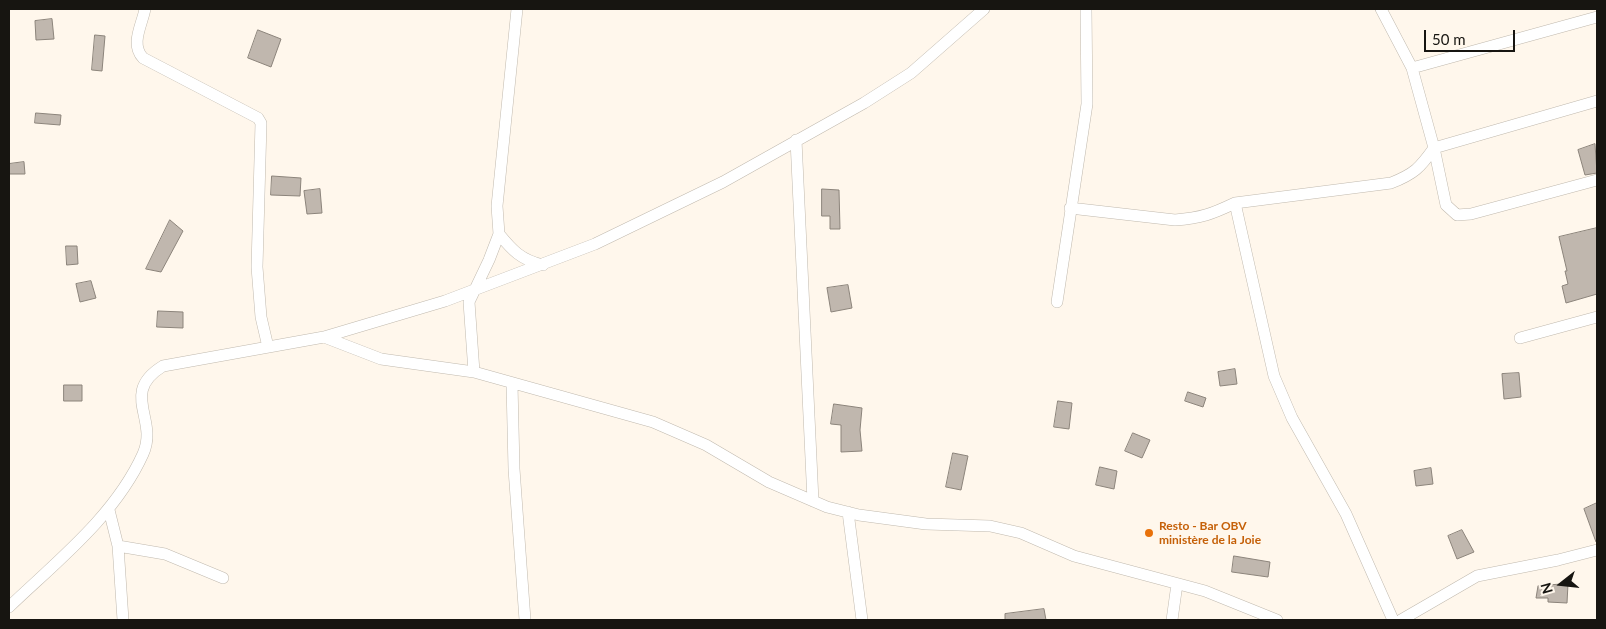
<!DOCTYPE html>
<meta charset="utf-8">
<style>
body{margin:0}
#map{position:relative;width:1606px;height:629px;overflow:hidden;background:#fff7ec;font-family:Lato,sans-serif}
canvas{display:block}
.frame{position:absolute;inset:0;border:10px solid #171511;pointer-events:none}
.north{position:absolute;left:1536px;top:559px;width:50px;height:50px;-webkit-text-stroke:4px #fff7ec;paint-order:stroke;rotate:254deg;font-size:14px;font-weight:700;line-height:20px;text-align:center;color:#171511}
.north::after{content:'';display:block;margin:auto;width:18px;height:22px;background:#171511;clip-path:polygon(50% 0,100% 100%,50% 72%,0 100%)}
.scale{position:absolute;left:1424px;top:30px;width:91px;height:22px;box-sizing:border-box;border:2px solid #171511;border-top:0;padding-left:6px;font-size:15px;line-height:18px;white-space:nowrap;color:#171511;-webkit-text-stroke:4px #fff7ec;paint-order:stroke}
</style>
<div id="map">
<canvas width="1606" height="629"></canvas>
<div class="frame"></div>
<div class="north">N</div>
<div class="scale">50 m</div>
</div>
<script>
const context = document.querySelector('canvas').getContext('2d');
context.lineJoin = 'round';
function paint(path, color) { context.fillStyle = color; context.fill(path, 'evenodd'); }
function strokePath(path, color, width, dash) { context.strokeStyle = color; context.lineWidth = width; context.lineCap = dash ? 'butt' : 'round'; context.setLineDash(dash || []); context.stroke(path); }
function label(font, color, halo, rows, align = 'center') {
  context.font = font + ' Lato,sans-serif'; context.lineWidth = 5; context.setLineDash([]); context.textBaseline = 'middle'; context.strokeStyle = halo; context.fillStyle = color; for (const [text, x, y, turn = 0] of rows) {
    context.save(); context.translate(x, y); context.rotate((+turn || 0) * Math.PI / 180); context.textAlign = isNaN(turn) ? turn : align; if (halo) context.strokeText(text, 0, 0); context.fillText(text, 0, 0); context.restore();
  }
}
const building = new Path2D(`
 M52 19 54 39 36 40 35 21Z
 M258 30 281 39 271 67 248 58Z
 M95 35 105 36 102 71 92 70Z
 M36 113 61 115 60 125 35 123Z
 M1595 144 1597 173 1585 175 1578 150Z
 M24 162 25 174H9V164Z
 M272 176 301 178 300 196 271 195Z
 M320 189 322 213 307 214 304 191Z
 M822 189 839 190 840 229H830V216H822Z
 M170 220 183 231 161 272 146 269Z
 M1597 228V294L1566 303 1562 286 1568 284 1565 271H1567L1559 237Z
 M66 246H77L78 264 67 265Z
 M91 281 96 298 80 302 76 284Z
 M848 285 852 308 831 312 827 288Z
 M158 311 183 312V328L157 327Z
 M1235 369 1237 384 1220 386 1218 372Z
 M1519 373 1521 397 1504 399 1502 374Z
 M64 385H82V401H64Z
 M1188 392 1206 398 1203 407 1185 401Z
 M1058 401 1072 403 1069 429 1054 427Z
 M834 404 862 408 860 430 862 451 841 452V425L831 424Z
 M1133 433 1150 440 1142 458 1125 451Z
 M953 453 968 456 961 490 946 487Z
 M1100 467 1117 471 1114 489 1096 485Z
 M1431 468 1433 484 1416 486 1414 471Z
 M1597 503V542H1596L1584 509Z
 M1462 530 1474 552 1457 559 1448 536Z
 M1234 556 1270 562 1268 577 1232 572Z
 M1568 584 1567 603 1548 602V598H1536L1538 586Z
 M1044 609 1046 620H1005V614Z`);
const street = new Path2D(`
 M145 9C142 25 130 44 143 58L258 118 261 123 257 267 261 317 268 347
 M1381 9 1412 68 1434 148 1446 205 1457 215 1471 214 1597 180
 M1412 68 1597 17
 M796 140 813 501
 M1235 203 1274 376 1292 418 1346 514 1393 620
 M1070 208 1175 220C1201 218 1212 214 1235 203L1391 183C1414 174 1420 168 1434 148L1597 101
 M499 234C512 250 521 260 543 265
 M1057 302 1087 104 1086 9
 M324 337 381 359 474 372 653 422 706 445 769 482 827 507 859 515 926 524 990 526 1021 533 1074 556 1205 591 1277 620
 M1520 338 1597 317
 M474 372 469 302 489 260 499 234 497 206 517 9
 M512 384 514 469 525 620
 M109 510 118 546 123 620
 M848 512 862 620
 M118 546 165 554 223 578
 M9 607C57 561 115 516 143 454 159 419 119 393 163 366L324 337 445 301 595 244 723 182 864 103 911 73 984 9
 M1172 620 1177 584
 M1401 620 1477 576 1558 560 1597 550`);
const markers = [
 [1149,533,5,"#e8710a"]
];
const foodNames = [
 ["Resto - Bar OBV",1159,526],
 ["ministère de la Joie",1159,540]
];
paint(building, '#c0b7ae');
strokePath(building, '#8c847b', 1);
strokePath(street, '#c0b9ae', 12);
strokePath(street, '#fff', 11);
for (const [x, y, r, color] of markers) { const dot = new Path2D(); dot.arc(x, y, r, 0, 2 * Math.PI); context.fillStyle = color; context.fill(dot); strokePath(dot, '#fff7ec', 2); }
label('bold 12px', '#c56008', '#fff7ec', foodNames, 'left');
</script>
